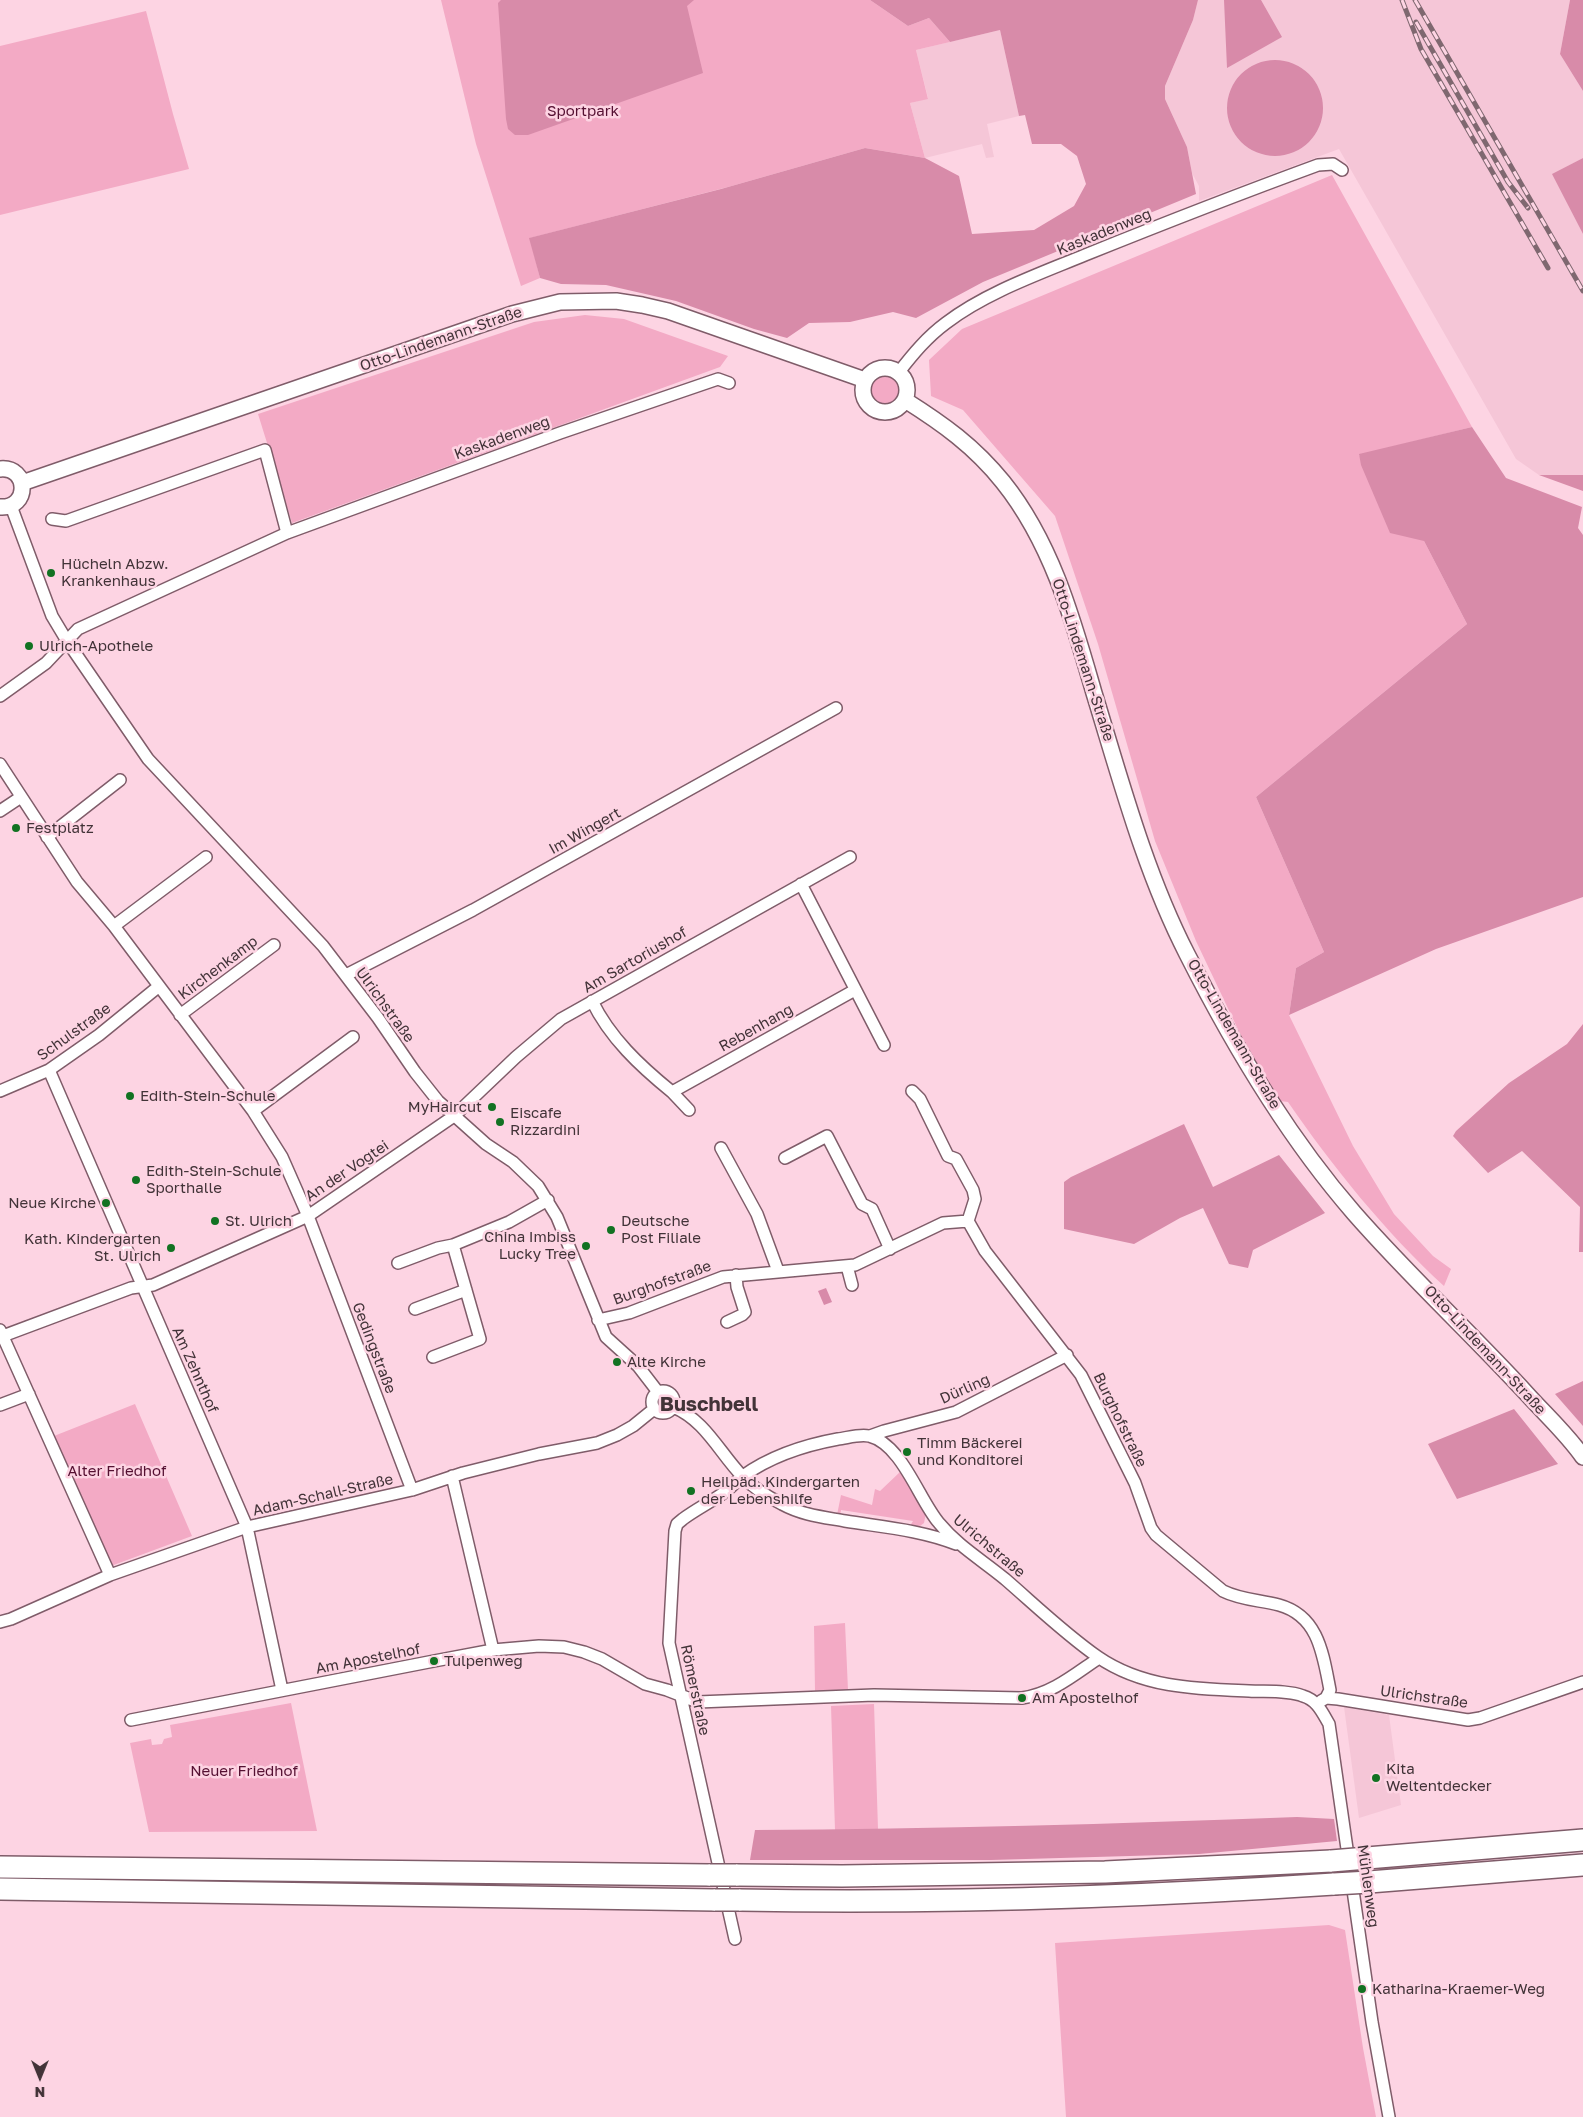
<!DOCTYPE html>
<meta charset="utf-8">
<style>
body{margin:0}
#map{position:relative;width:1583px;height:2117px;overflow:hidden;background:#fdd4e3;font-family:"Golos Text",sans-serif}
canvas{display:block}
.north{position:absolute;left:15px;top:2052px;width:50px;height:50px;-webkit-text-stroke:4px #fdd4e3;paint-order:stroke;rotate:180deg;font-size:14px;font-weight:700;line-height:20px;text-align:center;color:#423338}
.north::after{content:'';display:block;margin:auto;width:18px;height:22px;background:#423338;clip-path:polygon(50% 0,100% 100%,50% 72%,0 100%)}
</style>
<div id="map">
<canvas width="1583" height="2117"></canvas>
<div class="north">N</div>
</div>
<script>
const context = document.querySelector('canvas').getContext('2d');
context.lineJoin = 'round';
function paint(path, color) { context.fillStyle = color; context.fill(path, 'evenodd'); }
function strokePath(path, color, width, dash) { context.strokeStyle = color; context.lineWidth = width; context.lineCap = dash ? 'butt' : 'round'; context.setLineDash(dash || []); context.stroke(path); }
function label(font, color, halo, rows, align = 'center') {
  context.font = font + ' "Golos Text",sans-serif'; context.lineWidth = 5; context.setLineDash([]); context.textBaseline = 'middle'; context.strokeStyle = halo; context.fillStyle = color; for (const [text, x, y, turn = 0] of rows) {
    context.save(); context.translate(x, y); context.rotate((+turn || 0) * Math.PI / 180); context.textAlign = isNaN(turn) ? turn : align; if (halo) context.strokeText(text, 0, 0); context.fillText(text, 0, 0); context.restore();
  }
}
const built = new Path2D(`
 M1198 0H1570L1560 54 1583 91V158L1553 174 1583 234V475H1539L1516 459 1339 149 1199 201V186L1192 173 1187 147 1165 99V86L1193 20Z
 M1000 30 1019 116 987 124 994 157 986 158 982 144 925 158 910 103 928 98 916 50Z
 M1344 1707 1389 1715 1401 1805 1359 1818Z`);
const green = new Path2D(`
 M441 0H870L908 26 929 18 950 42 916 50 928 99 910 103 925 158 865 148 728 187 530 238 540 278 521 286 476 144Z
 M146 11 173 114 189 169 0 215V46Z
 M1332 175 1472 427 1359 455 1424 541 1467 624 1256 797 1324 952 1296 968 1289 1015 1353 1146 1394 1214 1433 1256 1451 1269 1444 1286C1386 1233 1332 1166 1288 1102L1280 1101 1243 1040 1196 941 1155 841 1098 644 1055 516 963 410 931 396 929 360 962 329Z
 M585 315 624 319 728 356 720 367 292 523 258 414 534 322Z
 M871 389a15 15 0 1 1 30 0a15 15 0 1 1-30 0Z
 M135 1404 192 1536 111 1566 54 1436Z
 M900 1472 926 1513 924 1523 920 1526H910L913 1521 841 1510 840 1516 837 1515 841 1495 872 1505 875 1489 880 1491Z
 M845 1623 848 1690 815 1691 814 1626Z
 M291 1703 317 1831 149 1832 130 1743 151 1739 152 1745 162 1744 164 1739 172 1737 170 1725Z
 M874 1704 878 1829 835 1830 831 1706Z
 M1329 1925 1345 1930 1363 2048 1376 2117H1066L1055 1943Z`);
const forest = new Path2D(`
 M501 0H694L687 6 703 73 528 135H515L508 129 506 119 498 3Z
 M870 0H1198L1193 20 1165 86V99L1187 147 1196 194 983 282 916 318 893 312 850 322 809 323 787 338 754 329 676 301 606 285 561 284 540 278 529 238 721 189 865 148 925 158 959 176 972 234 1034 230 1074 206 1086 184 1077 156 1061 144H1032L1025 115 1019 116 1000 30 950 42 929 18 908 26Z
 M1570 0H1583V91L1560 54Z
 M1583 158V234L1552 174Z
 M1472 427 1506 478 1582 507 1578 528 1583 535V897L1436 949 1289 1015 1296 968 1324 952 1256 797 1467 624 1424 541 1390 533 1361 465 1359 454Z
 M1539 475H1583V491Z
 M1583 1024V1252H1579L1580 1207 1522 1151 1488 1173 1453 1136 1456 1131 1509 1083 1567 1044Z
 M1184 1124 1213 1187 1279 1155 1325 1213 1253 1250 1248 1268 1229 1264 1203 1208 1180 1218 1134 1244 1064 1229V1182L1071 1177Z
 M1583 1381V1426L1555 1394Z
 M1514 1409 1558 1464 1457 1499 1428 1444Z
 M1297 1817 1334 1819 1337 1841 1199 1854 991 1860H750L755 1830C935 1829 1116 1824 1297 1817Z`);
const water = new Path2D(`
 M1224 0H1261L1282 37 1227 68Z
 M1227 108a48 48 0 1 1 96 0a48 48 0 1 1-96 0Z
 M826 1288 832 1302 824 1305 818 1291Z`);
const minor = new Path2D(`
 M899 372C913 354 927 337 946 323 985 293 1039 274 1085 255 1162 224 1239 194 1318 165L1333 164 1342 170
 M11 506 52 616 67 641 148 759 323 946 378 1018 415 1072 438 1101 486 1144 513 1162 538 1186 557 1217 606 1337 638 1366 658 1392
 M52 519 66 521 265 450 287 533
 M0 696 46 663 78 629 287 533 560 433 718 379 729 383
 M0 764 77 882 114 926 253 1111 282 1157 308 1216 412 1490
 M0 811 21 797
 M47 837 120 780
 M801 884 884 1045
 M114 926 206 857
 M346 975 473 910 836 708
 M592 1001C610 1038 640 1066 672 1092L855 990
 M180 1015 274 945
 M49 1070 247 1527 282 1690
 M0 1091 49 1070 99 1035 158 987
 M912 1091 920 1099 948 1156 956 1159 973 1190 975 1199 968 1221
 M672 1092 689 1110
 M253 1111 353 1037
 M721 1148 757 1214 778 1271
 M785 1158 827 1136 862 1204 872 1209 890 1249
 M398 1263 438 1248 453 1245
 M847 1266 852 1285
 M415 1309 466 1290
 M598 1320 629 1313 723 1277 855 1265 943 1223 968 1221 985 1251 1081 1375 1135 1483 1151 1528 1156 1535 1223 1591C1241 1600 1260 1600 1279 1605 1319 1616 1323 1655 1330 1690L1326 1698
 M727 1322 742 1315 745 1312 737 1287 736 1275
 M0 1330 110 1575
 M0 1337 131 1288 153 1285 308 1216 454 1116 516 1057 561 1019 850 857
 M433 1357 480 1339 453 1245 509 1222 548 1200
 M652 1402a11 11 0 1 1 22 0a11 11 0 1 1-22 0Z
 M0 1405 29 1394
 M673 1407C705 1420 719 1452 742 1476 753 1488 768 1497 782 1504 802 1515 823 1517 845 1521 882 1527 921 1530 956 1544
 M870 1436 884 1431 956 1412 1067 1355
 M452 1476 493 1650
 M0 1622 11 1619 110 1575 247 1527 412 1490 463 1473 539 1454 597 1443 617 1435 633 1426 654 1409
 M1321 1701 1326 1698 1338 1699 1468 1720 1480 1718 1583 1682
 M131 1720 434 1661 493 1650 539 1646 564 1647 584 1652 602 1659 645 1684 667 1690 698 1702 874 1695 1022 1698C1052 1694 1075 1674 1099 1658
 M735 1939 669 1643 675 1531 677 1524 683 1519C695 1510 709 1503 722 1494 730 1489 736 1481 743 1476 771 1456 805 1445 838 1439 847 1438 859 1434 869 1436 902 1444 919 1500 939 1523 958 1546 982 1560 1005 1579 1035 1605 1065 1634 1098 1657 1143 1688 1196 1689 1249 1691 1266 1692 1287 1690 1303 1696 1317 1700 1322 1712 1329 1724L1372 2022 1389 2117`);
const tertiary = new Path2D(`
 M863 390a22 22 0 1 1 44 0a22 22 0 1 1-44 0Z
 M905 400C943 424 974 446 1003 482 1052 543 1073 620 1094 693 1121 781 1145 872 1187 954 1233 1045 1287 1136 1354 1213 1409 1276 1471 1333 1527 1394 1546 1415 1567 1434 1583 1457
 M0 469C29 466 30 509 0 507
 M22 483 512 314 560 302 616 301 642 305 668 311 865 380`);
const motorway = new Path2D(`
 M1367 1858 1583 1840
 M0 1867 710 1875
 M736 1875 842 1876 1105 1872 1331 1861
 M1369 1882 1583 1865
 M0 1889 715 1900
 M739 1900C938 1904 1136 1897 1334 1884`);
const rail = new Path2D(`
 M1402 0 1421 49 1548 268
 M1415 0 1583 291
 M1416 22 1508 182 1528 208`);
const motorwayBridge = new Path2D(`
 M1331 1861 1367 1858
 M710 1875H736
 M1334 1884 1369 1882
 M715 1900H739`);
const markers = [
 [51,573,5,"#127222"],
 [29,646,5,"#127222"],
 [16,828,5,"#127222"],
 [130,1096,5,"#127222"],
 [492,1107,5,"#127222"],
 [500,1122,5,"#127222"],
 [136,1180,5,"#127222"],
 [106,1203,5,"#127222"],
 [215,1221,5,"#127222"],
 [611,1230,5,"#127222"],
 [586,1246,5,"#127222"],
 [171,1248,5,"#127222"],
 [617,1362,5,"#127222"],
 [907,1452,5,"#127222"],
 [691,1491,5,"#127222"],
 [434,1661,5,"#127222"],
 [1022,1698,5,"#127222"],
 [1376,1778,5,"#127222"],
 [1362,1989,5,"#127222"]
];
const parkNames = [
 ["Sportpark",583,111],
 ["Alter Friedhof",117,1471],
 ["Neuer Friedhof",244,1771]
];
const streetNames = [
 ["Kaskadenweg",1104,232,-22],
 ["Otto-Lindemann-Straße",441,339,-19],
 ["Kaskadenweg",502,438,-20],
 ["Otto-Lindemann-Straße",1083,660,72],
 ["Im Wingert",585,831,-29],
 ["Am Sartoriushof",635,960,-30],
 ["Kirchenkamp",218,968,-37],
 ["Ulrichstraße",385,1005,54],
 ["Rebenhang",756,1028,-29],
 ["Schulstraße",74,1032,-36],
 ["Otto-Lindemann-Straße",1234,1034,60],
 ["An der Vogtei",347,1171,-34],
 ["Burghofstraße",662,1283,-20],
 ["Gedingstraße",374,1348,69],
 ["Otto-Lindemann-Straße",1485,1350,47],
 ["Am Zehnthof",195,1370,66],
 ["Dürling",965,1389,-24],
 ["Burghofstraße",1120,1420,64],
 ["Adam-Schall-Straße",323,1495,-13],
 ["Ulrichstraße",989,1546,40],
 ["Am Apostelhof",368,1659,-11],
 ["Römerstraße",695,1690,78],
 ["Ulrichstraße",1424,1697,8],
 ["Mühlenweg",1368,1886,82]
];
const poiNames = [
 ["Hücheln Abzw.",61,564],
 ["Krankenhaus",61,581],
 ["Ulrich-Apothele",39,646],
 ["Festplatz",26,828],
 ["Edith-Stein-Schule",140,1096],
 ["MyHaircut",482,1107,"right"],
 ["Eiscafe",510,1113],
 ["Rizzardini",510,1130],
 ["Edith-Stein-Schule",146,1171],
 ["Sporthalle",146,1188],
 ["Neue Kirche",96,1203,"right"],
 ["St. Ulrich",225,1221],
 ["Deutsche",621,1221],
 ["Post Filiale",621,1238],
 ["China Imbiss",576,1237,"right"],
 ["Lucky Tree",576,1254,"right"],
 ["Kath. Kindergarten",161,1239,"right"],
 ["St. Ulrich",161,1256,"right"],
 ["Alte Kirche",627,1362],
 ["Timm Bäckerei",917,1443],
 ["und Konditorei",917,1460],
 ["Heilpäd. Kindergarten",701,1482],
 ["der Lebenshilfe",701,1499],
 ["Tulpenweg",444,1661],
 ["Am Apostelhof",1032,1698],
 ["Kita",1386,1769],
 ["Weltentdecker",1386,1786],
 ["Katharina-Kraemer-Weg",1372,1989]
];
const districtNames = [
 ["Buschbell",709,1405]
];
paint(built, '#f5c6d7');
paint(green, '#f3aac5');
paint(forest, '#d88ba9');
paint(water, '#d88aa9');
strokePath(minor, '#7f5c69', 14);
strokePath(tertiary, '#7f5c69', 18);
strokePath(motorway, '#7f5c69', 24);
strokePath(minor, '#fff', 11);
strokePath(tertiary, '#fff', 15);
strokePath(motorway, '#fff', 21);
strokePath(rail, '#7f6870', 5);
strokePath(rail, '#fdd4e3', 3, [9]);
strokePath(motorwayBridge, '#7f5c69', 24, []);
strokePath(motorwayBridge, '#fff', 21);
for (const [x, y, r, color] of markers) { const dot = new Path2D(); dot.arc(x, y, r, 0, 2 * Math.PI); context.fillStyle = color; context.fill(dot); strokePath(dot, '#fdd4e3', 2); }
label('15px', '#551032', '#fdd4e3', parkNames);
label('15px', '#423338', '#fdd4e3', streetNames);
label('15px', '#423338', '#fdd4e3', poiNames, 'left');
label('bold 20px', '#423338', '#fdd4e3', districtNames);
</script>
